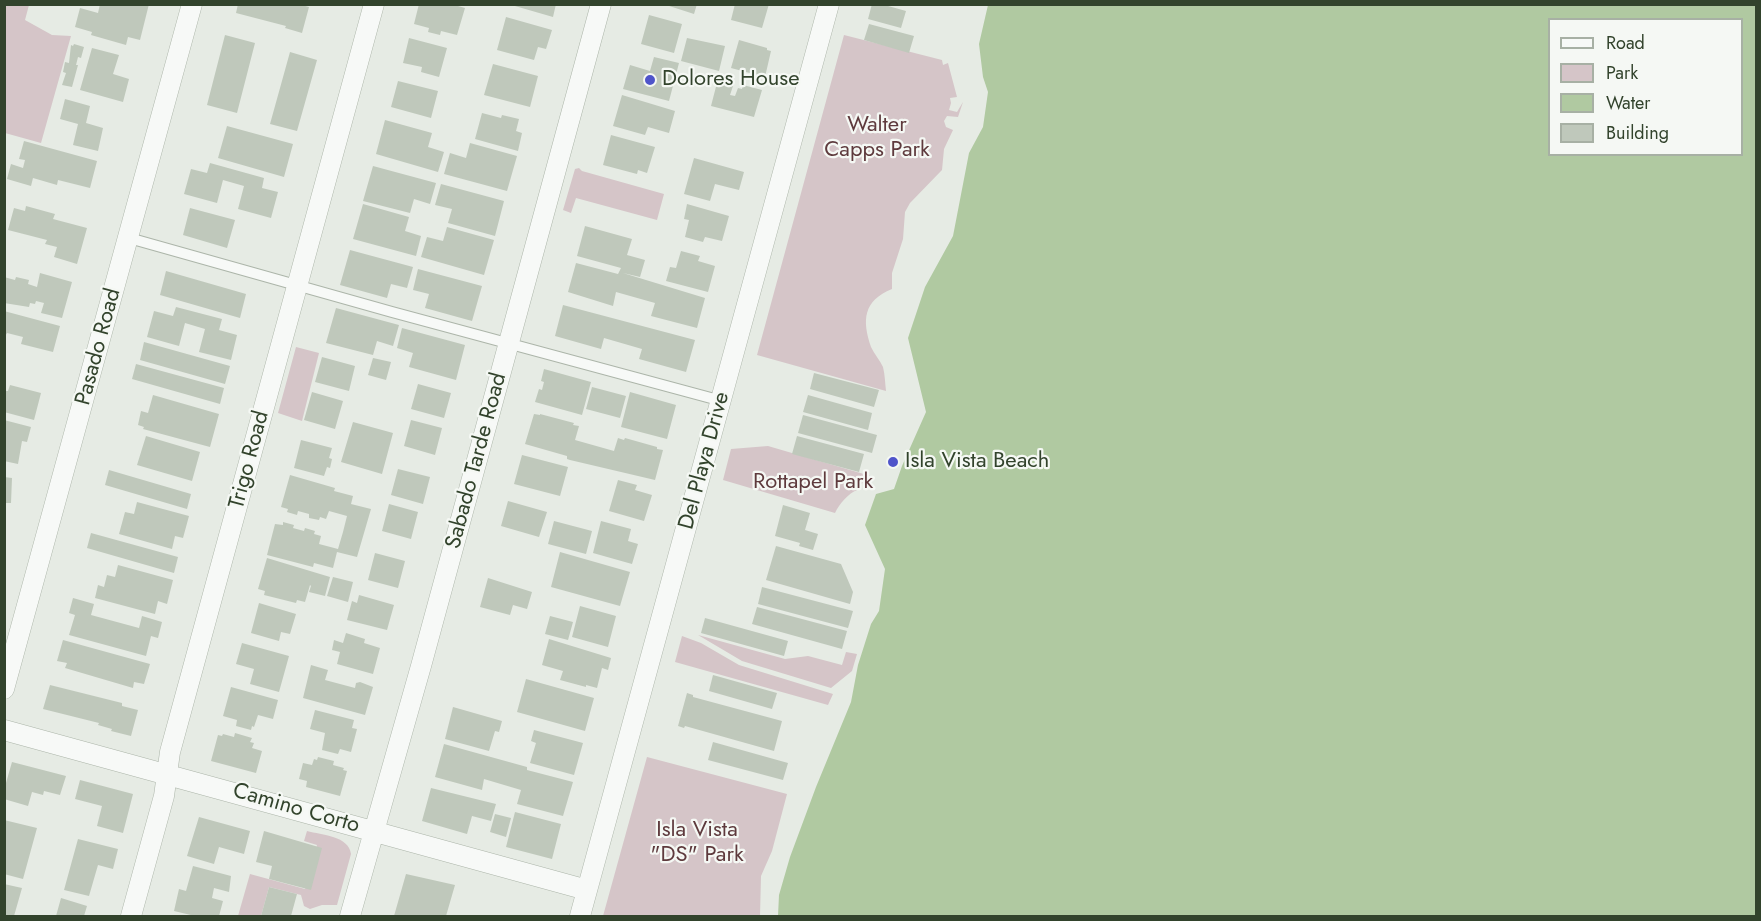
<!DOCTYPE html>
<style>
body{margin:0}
#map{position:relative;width:1761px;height:921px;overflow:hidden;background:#e6ebe4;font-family:Jost,sans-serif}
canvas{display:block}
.frame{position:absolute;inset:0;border:6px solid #32432c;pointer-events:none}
.legend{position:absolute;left:1548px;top:18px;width:195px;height:138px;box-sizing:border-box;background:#f5f8f4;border:2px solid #a7b0a4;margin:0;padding:8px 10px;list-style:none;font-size:18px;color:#32432c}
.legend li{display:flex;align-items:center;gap:12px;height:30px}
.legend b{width:30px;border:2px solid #a7b0a4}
</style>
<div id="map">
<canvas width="1761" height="921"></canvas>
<div class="frame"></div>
<ul class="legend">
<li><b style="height:8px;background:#f7f9f7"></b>Road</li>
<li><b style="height:16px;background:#d5c5c8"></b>Park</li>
<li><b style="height:16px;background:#b0c9a1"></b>Water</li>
<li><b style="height:16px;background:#bfc8bb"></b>Building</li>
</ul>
</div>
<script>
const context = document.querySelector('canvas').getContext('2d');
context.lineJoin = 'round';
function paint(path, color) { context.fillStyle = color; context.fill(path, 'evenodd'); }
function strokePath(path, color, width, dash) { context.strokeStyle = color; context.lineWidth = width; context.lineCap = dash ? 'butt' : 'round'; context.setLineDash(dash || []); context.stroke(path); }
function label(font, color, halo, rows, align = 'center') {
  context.font = font + ' Jost,sans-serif'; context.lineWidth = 4.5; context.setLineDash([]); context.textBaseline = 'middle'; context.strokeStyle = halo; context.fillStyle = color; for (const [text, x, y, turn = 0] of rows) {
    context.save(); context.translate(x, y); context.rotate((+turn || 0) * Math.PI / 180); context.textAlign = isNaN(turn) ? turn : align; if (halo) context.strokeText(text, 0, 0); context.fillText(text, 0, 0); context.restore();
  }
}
const green = new Path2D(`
 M4 5H29L25 20 52 35 71 36 41 143 5 133Z
 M844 35 942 60 943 65 948 63 957 97 950 98 951 103 949 110 957 112 963 102 958 117 947 116 944 121 946 127 953 130 944 149 942 170 910 203 905 212 903 239 892 273V289C863 301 862 320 871 347 874 354 880 360 883 367 885 375 885 383 886 391L757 355Z
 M579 168 582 171 664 194 657 220 576 198 571 213 563 210 575 169Z
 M296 347 319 353 302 421 278 413Z
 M768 446 874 477 861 484 857 490C849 493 839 504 835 513L723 480 731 449Z
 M698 635 785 659 808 656 842 665 846 652 857 654 852 671 831 688 742 661Z
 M682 636 701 643 739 665 833 694 828 705 675 662Z
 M647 757 787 794 772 851 761 876 760 916H603Z
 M307 831C322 835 349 836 351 854L337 905H322L310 909 304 906 301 895 269 887 261 916H238L250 874 305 889 317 845 304 841Z`);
const water = new Path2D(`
 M988 5H1756V916H778L779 895 790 857 816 787 851 702 858 665 871 624 879 611 885 569 865 525 876 494 894 489 902 466 926 412 908 338 925 287 953 236 969 153 983 127 988 92 983 77 979 44ZM1550 20H1742V154H1550Z`);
const building = new Path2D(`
 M100 4H149L140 40 128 37 126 45 91 35 92 32 75 27 80 8 98 13Z
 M238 4H298L309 7 302 33 285 28 286 26 236 13Z
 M419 4H451L465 8 457 35 441 31 440 35 428 32 429 28 414 24Z
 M508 4H556L553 17Z
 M663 4H697L694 14Z
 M735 4H769L762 28 731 20Z
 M872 4H881L906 11 901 28 868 19Z
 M649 15 682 24 674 53 641 44Z
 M506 17 552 30 546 49 538 47 534 60 497 50Z
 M869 24 914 36 909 53 864 40Z
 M225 35 255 43 237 113 207 105Z
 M409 38 447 48 439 77 421 72 422 67 403 63Z
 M687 38 725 46 719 71 681 61Z
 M739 40 767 48V50L771 51 765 77 731 68Z
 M74 44 84 47 81 58 78 57 76 65H78L72 87 62 85 66 73 63 72 65 62 69 63 71 45 73 46Z
 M92 48 119 55 113 74 129 79 123 102 80 90Z
 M290 52 317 60 297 131 270 124Z
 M654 57 679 63 669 101 623 89 630 65 650 71Z
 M493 64 538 76 530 107 484 95Z
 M718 79 734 83 730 95 735 96 738 88 742 89 743 85 762 90 754 117 711 106Z
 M398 81 438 91 431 118 391 107Z
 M622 95 675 111 669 133 648 127 645 135 613 126Z
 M65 99 90 106 86 123 103 128 98 151 73 145 78 124 60 119Z
 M482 113 501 118 502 115 519 119 516 131 522 133 518 151 475 139Z
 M385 120 432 133 428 147 444 152 438 172 376 154Z
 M227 126 293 144 284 177 218 158Z
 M611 135 655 147 647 173 638 170 637 174 603 165Z
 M24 141 97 161 90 188 58 180 57 185 33 178 31 186 7 179 11 164 23 168 25 160 19 159Z
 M470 143 517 156 507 191 444 174 450 153 466 158Z
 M694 158 744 172 739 190 715 184 710 201 684 194Z
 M210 163 264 178 262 188 278 192 271 218 238 209 244 186 223 180 217 203 184 194 191 169 207 173Z
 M373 166 436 183 430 204 414 199 410 213 363 201Z
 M441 184 504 201 495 236 448 223 452 209 435 205Z
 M363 204 409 217 405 231 421 236 416 256 353 239Z
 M687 204 729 216 722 241 705 237 703 242 685 237 689 220 684 219Z
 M26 206 55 214 53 219 87 228 77 264 54 257 57 247 45 244 47 240 8 230 14 208 25 211Z
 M190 208 235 220 227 248 183 235Z
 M585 226 632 239 627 255 645 260 640 277 623 273 705 298 697 328 651 316 655 303 616 292 613 306 568 292 576 263 618 274 621 268 577 256Z
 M447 227 494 240 484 275 421 257 427 237 443 241Z
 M350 250 413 267 407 288 391 284 387 298 340 285Z
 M681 251 700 256 698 261 715 266 708 292 666 281 670 267 676 268Z
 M418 269 482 286 472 321 425 308 429 294 413 290Z
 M166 271 246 294 240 318 160 295Z
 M40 273 72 282 62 318 41 313 44 303 36 301 35 304 30 303 29 307 4 303V277L15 280 16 277 29 280 28 284 37 287Z
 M563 305 695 340 686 372 639 359 642 349 604 338 601 349 555 336Z
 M176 307 222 319 219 330 237 335 231 360 199 352 205 329 185 323 179 346 147 337 154 311 173 316Z
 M336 308 399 325 393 346 377 341 373 355 326 343Z
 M4 311 60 326 53 352 21 344 23 337 7 333 4 338Z
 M402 328 465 345 456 380 409 367 413 353 397 348Z
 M144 342 230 366 225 384 140 360Z
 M322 357 355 366 349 391 315 382Z
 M373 358 391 362 386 380 368 375Z
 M136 364 224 388 220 404 132 379Z
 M544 369 591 382 582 415 535 402 539 389 542 390 544 382 541 381Z
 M814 373 879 390 874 407 810 389Z
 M418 384 451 393 444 418 411 409Z
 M10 385 41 393 34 420 4 412V391H8Z
 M592 387 626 396 620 418 586 409Z
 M312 392 343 401 335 429 304 420Z
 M630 392 676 405 667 439 621 427Z
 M153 395 219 414 210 447 143 429 144 427 138 425 141 411 148 413Z
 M808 395 872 413 868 430 803 412Z
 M534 414 540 415V414L574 423 573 425 579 426 575 440 614 451 618 438 624 440 625 438 657 447V449L663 450 655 480 570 460 567 459V456L525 444Z
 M803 415 877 435 872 453 798 433Z
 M4 420 31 427 27 442 22 441 18 464 4 461Z
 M411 420 442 428 435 455 404 446Z
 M353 422 393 433 382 474 341 462Z
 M146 436 200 452 192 481 137 465Z
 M797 436 864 454 859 472 792 454Z
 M301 440 332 448 329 458 332 459 330 468 327 467 324 476 294 468Z
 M522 455 568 467 560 496 514 484Z
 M398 469 430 477 423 504 391 495Z
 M109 470 191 494 187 509 105 485Z
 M290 475 335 488 334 491 353 496 351 504 371 509 357 557 337 552 333 568 314 563 313 567 267 555 275 524 283 525V522L294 525 293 528 304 531 305 528 315 531 314 534 321 536 319 544 338 549 343 532 347 516 329 511 326 519 320 517 319 520 309 518V514L298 511 297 515 287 512 288 509 281 507Z
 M4 477 12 478 11 503H4Z
 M618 480 637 485 635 490 652 495 644 521 609 511Z
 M508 501 547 512 539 537 501 526Z
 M137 502 189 516 183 538 175 536 172 549 119 534 125 512 134 514Z
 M389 504 418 512 411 539 382 531Z
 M783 505 810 513 805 530 818 534 813 550 799 546 800 543 775 536Z
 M554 521 592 531 586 554 548 544Z
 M601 521 631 529 628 541 638 544 632 564 593 553Z
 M91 533 178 557 174 573 87 548Z
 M776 546 841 564 853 592 850 604 766 580Z
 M560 552 630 572 620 606 551 587Z
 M375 553 405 561 398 588 368 580Z
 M267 558 330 577 325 596 309 592 311 586 310 585 305 602 297 600 296 603 264 595 265 591 258 589Z
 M118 565 173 580 167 604 158 601 155 614 95 598 98 585 104 587 107 575 115 577Z
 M333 577 353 582 348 602 327 596Z
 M488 578 532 592 527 609 513 605 510 615 480 607Z
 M762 587 853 611 848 628 758 604Z
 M359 595 394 605 387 630 347 620 352 601 357 603Z
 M73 598 94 604 91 615 139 628 142 616 162 622 158 638 151 636 146 656 69 635 75 615 69 613Z
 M259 603 296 614 290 634 281 632 279 641 251 633Z
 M580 606 616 616 608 647 572 637Z
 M757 607 847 631 842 649 752 624Z
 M550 616 573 622 568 640 545 634Z
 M705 618 788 641 784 656 701 633Z
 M346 633 365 639 364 643 380 648 373 674 337 664 340 652 332 650 334 640 343 643Z
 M549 639 611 658 608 670 602 668 597 688 586 685V687L560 680 563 671 542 665Z
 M63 640 150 664 144 684 134 682 133 688 65 668 67 663 57 661Z
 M242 643 289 656 279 692 250 684 254 669 236 664Z
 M311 665 328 670 325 680 355 688 356 683 360 682 373 687 365 715 303 698Z
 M713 675 777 693 772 709 709 691Z
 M526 679 594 698 585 731 517 712Z
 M50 685 122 703V706L138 710 131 736 111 731 112 729 98 725 99 723 43 709Z
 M231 687 278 700 273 719 258 715 254 727 252 726 251 730 236 726 237 720 223 716Z
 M687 693 693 695V697L782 721 774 751 685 726 684 728 678 726Z
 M453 707 502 721 499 732 495 731 489 751 445 739Z
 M315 710 354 720 352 728 357 729 351 752 340 749 338 754 322 750 325 733 310 729Z
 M534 730 583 743 574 775 530 763 536 743 531 741Z
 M235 733 252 738 250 742 254 743 252 748 262 751 256 773 211 761 218 735 222 736 223 734 234 737Z
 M713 742 788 763 783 780 708 760Z
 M444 744 527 767V770L573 782 563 816 517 804 521 790 484 779 482 790 435 777Z
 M318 757 334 761 333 765 344 768 343 770 347 771 340 796 306 787 307 781 299 779 303 763 312 765 314 759 317 760Z
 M12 762 66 776 60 795 44 791 43 795 32 792 28 806 4 799V790Z
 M80 780 133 794 123 833 97 826 102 806 75 799Z
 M431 788 496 804 491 821 472 816 467 834 422 821Z
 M515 812 561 824 552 859 506 847Z
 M495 814 511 818 506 837 490 832Z
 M199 817 250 831 244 854 219 847 214 864 187 856Z
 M4 820 37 828 23 879 4 874Z
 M264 831 322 848 311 890 269 879 272 866 256 862Z
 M78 839 118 849 113 869 98 865 89 896 64 890Z
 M193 866 231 876 229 892 214 888 212 898 223 901 219 916H195L174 911 179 889 186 891Z
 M406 874 455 885 446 916H394Z
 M4 884 22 888 14 916H4Z
 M269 887 297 894 291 916H261Z
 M61 898 87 906 84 916H56Z`);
const lane = new Path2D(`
 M129 238 392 312 722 401`);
const street = new Path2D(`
 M4 689 192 4
 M4 730 587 890
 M131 916 164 796 170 752 374 4
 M350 916 421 666 601 4
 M580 916 829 4`);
const markers = [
 [650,80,6,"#4f54ca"],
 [893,462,6,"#4f54ca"]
];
const poiNames = [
 ["Dolores House",662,80],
 ["Isla Vista Beach",905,462]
];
const parkNames = [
 ["Walter",877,126],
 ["Capps Park",877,151],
 ["Rottapel Park",813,483],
 ["Isla Vista",697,831],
 ["\"DS\" Park",697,856]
];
const streetNames = [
 ["Pasado Road",99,347,-75],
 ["Trigo Road",250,460,-75],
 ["Sabado Tarde Road",477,461,-75],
 ["Del Playa Drive",705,461,-75],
 ["Camino Corto",296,809,16]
];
paint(green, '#d5c5c8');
paint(water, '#b0c9a1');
paint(building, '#bfc8bb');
strokePath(lane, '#acb5a9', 12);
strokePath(street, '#acb5a9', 21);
strokePath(lane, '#f7f9f7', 10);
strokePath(street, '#f7f9f7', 20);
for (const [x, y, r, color] of markers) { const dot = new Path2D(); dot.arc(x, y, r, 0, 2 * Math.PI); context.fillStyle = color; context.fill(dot); strokePath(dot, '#f5f8f4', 2); }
label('22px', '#32432c', '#f5f8f4', poiNames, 'left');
label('22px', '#5e3a3d', '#f5f8f4', parkNames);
label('22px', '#32432c', '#f5f8f4', streetNames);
</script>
